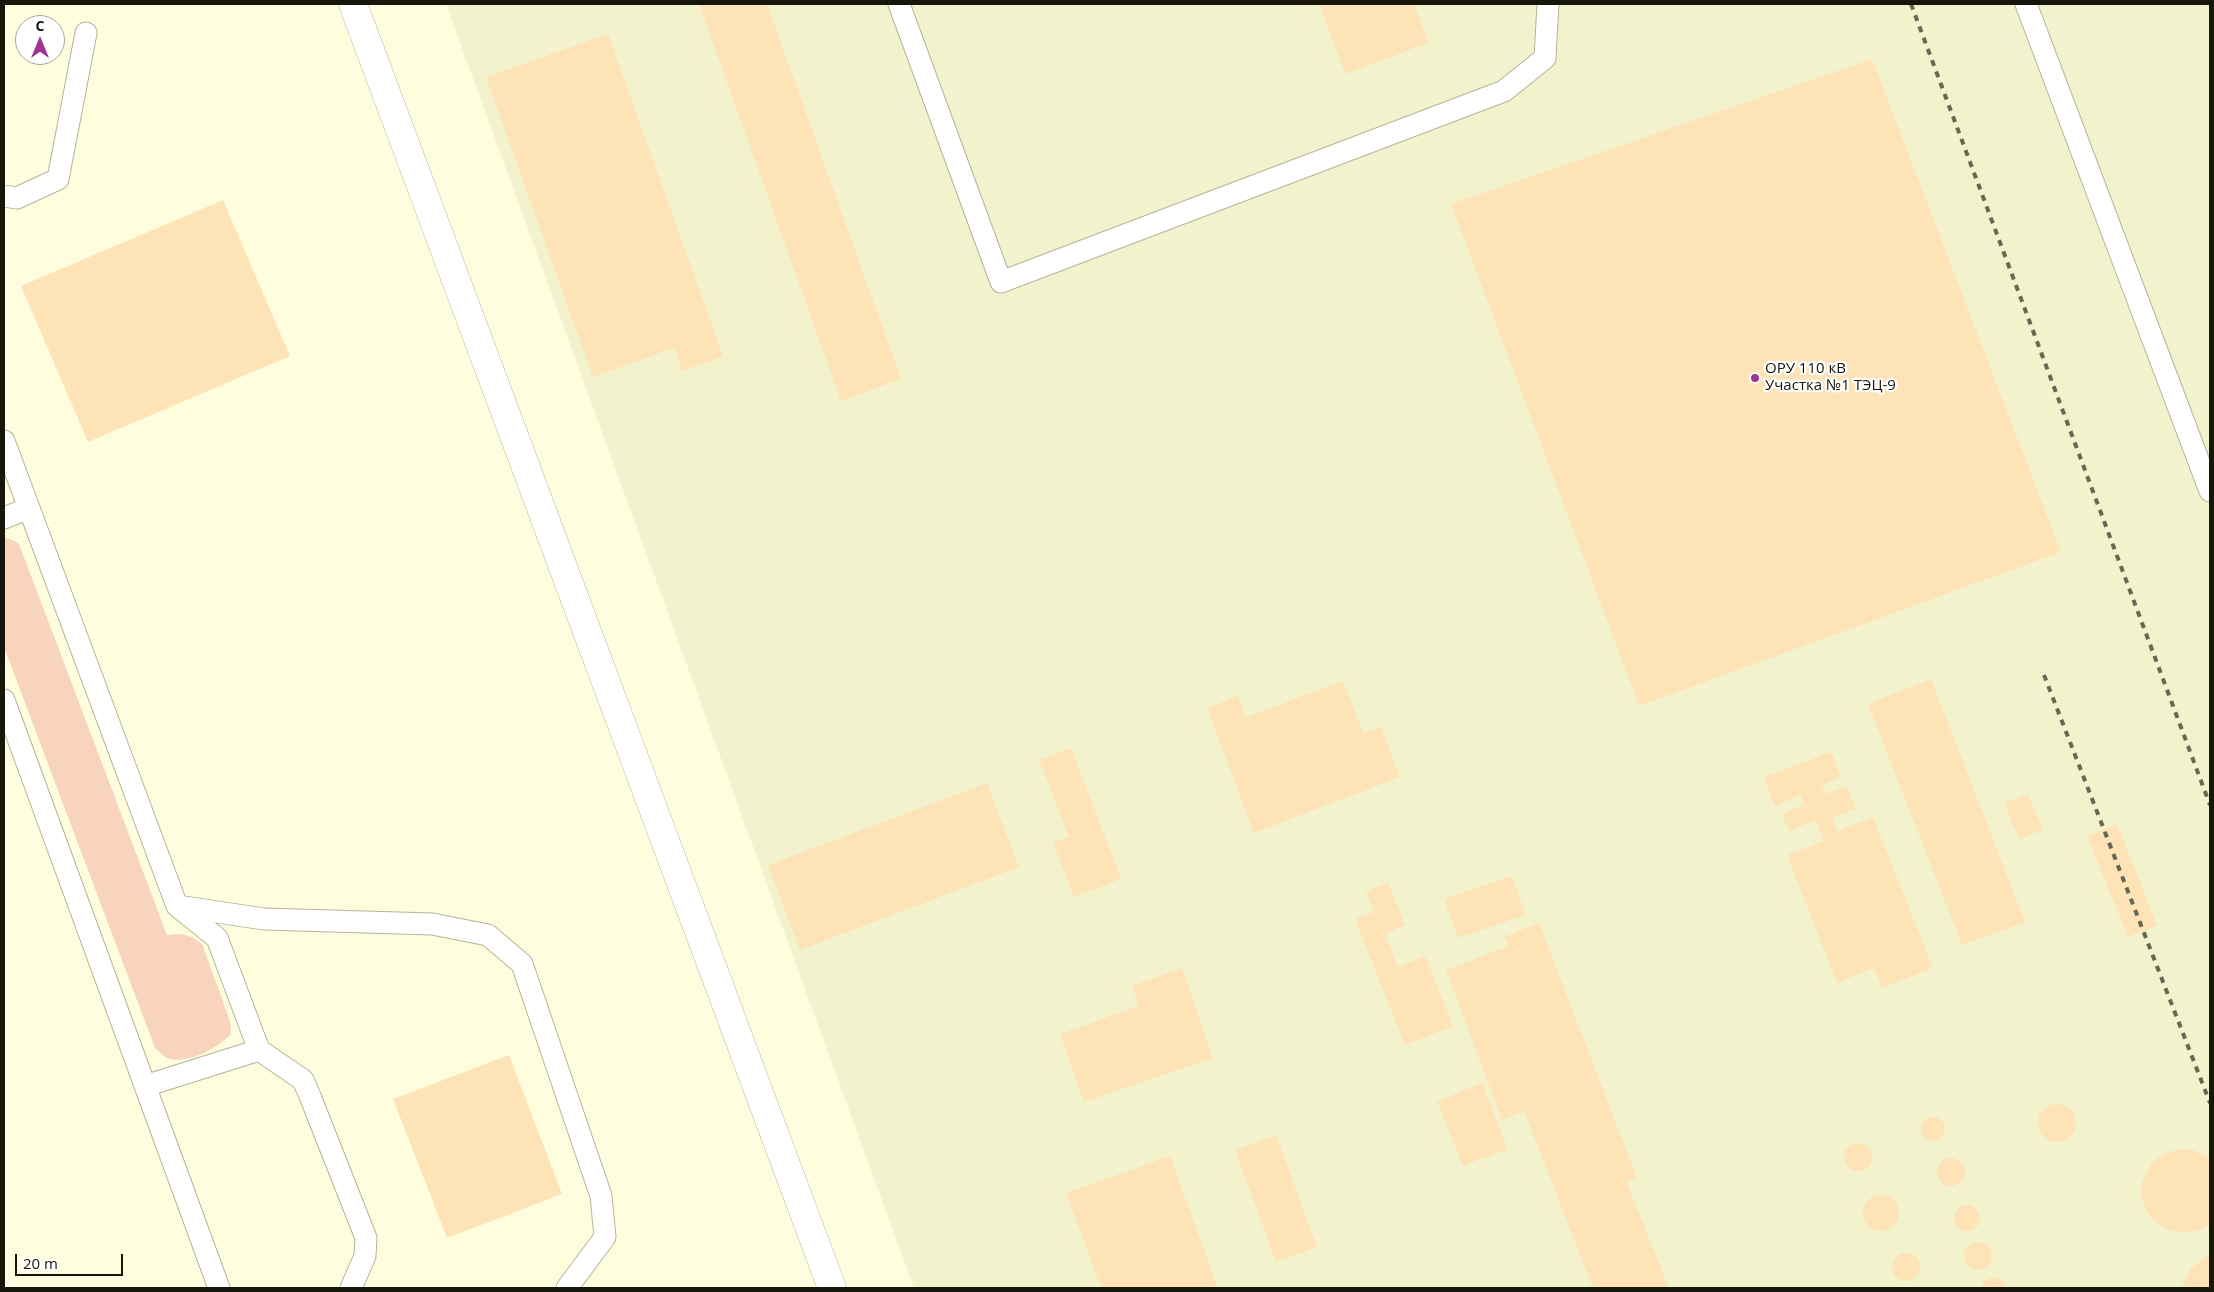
<!DOCTYPE html>
<meta charset="utf-8">
<style>
body{margin:0}
#map{position:relative;width:2214px;height:1292px;overflow:hidden;background:#fefedf;font-family:"Open Sans",sans-serif}
canvas{display:block}
.frame{position:absolute;inset:0;border:5px solid #16160b;pointer-events:none}
.north{position:absolute;left:15px;top:15px;width:50px;height:50px;box-sizing:border-box;background:#fff;border:1px solid #a2a29d;border-radius:50%;rotate:0deg;font-size:14px;font-weight:700;line-height:20px;text-align:center;color:#16160b}
.north::after{content:'';display:block;margin:auto;width:18px;height:22px;background:#a23391;clip-path:polygon(50% 0,100% 100%,50% 72%,0 100%)}
.scale{position:absolute;left:15px;top:1254px;width:108px;height:22px;box-sizing:border-box;border:2px solid #16160b;border-top:0;padding-left:6px;font-size:15px;line-height:18px;white-space:nowrap;color:#16160b;-webkit-text-stroke:4px #fff;paint-order:stroke}
</style>
<div id="map">
<canvas width="2214" height="1292"></canvas>
<div class="frame"></div>
<div class="north">С</div>
<div class="scale">20 m</div>
</div>
<script>
const context = document.querySelector('canvas').getContext('2d');
context.lineJoin = 'round';
function paint(path, color) { context.fillStyle = color; context.fill(path, 'evenodd'); }
function strokePath(path, color, width, dash) { context.strokeStyle = color; context.lineWidth = width; context.lineCap = dash ? 'butt' : 'round'; context.setLineDash(dash || []); context.stroke(path); }
function label(font, color, halo, rows, align = 'center') {
  context.font = font + ' "Open Sans",sans-serif'; context.lineWidth = 4.5; context.setLineDash([]); context.textBaseline = 'middle'; context.strokeStyle = halo; context.fillStyle = color; for (const [text, x, y, turn = 0] of rows) {
    context.save(); context.translate(x, y); context.rotate((+turn || 0) * Math.PI / 180); context.textAlign = isNaN(turn) ? turn : align; if (halo) context.strokeText(text, 0, 0); context.fillText(text, 0, 0); context.restore();
  }
}
const built = new Path2D(`
 M446 4H2210V1288H914Z`);
const green = new Path2D(`
 M4 538 10 539 19 544 167 935C182 933 190 934 202 944L230 1021 231 1034C217 1048 189 1065 167 1058 163 1056 159 1051 155 1048L4 647Z`);
const building = new Path2D(`
 M699 4H767L901 379 841 401Z
 M1319 4H1414L1428 43 1345 74Z
 M608 34 723 356 682 371 674 348 593 377 486 77Z
 M1872 59 2061 552 1639 706 1451 204Z
 M223 200 290 356 88 442 21 286Z
 M1931 679 2025 922 1962 945 1868 704Z
 M1343 681 1363 733 1381 727 1400 777 1254 833 1207 708 1238 696 1246 717Z
 M1071 748 1121 879 1074 897 1053 843 1069 837 1039 760Z
 M1831 752 1841 777 1822 785 1826 794 1847 786 1856 809 1832 818 1837 831 1873 817 1933 968 1882 988 1874 968 1837 983 1787 855 1824 841 1816 820 1789 831 1782 814 1804 805 1801 795 1775 806 1764 777Z
 M987 783 1019 867 800 950 768 865Z
 M2028 794 2043 830 2019 839 2004 803Z
 M2117 824 2157 925 2128 937 2087 836Z
 M1512 876 1526 915 1458 938 1444 899Z
 M1388 882 1405 925 1385 934 1398 967 1425 956 1453 1026 1405 1045 1355 919 1374 912 1366 892Z
 M1539 923 1637 1178 1626 1181 1669 1288H1593L1524 1111 1502 1120 1446 970 1509 946 1504 937Z
 M1182 968 1213 1058 1084 1102 1060 1034 1139 1006 1132 986Z
 M509 1055 562 1194 447 1238 393 1099Z
 M1482 1083 1508 1149 1463 1166 1437 1101Z
 M2038 1123a19 19 0 1 1 38 0a19 19 0 1 1-38 0Z
 M1921 1129a12 12 0 1 1 24 0a12 12 0 1 1-24 0Z
 M1276 1135 1317 1247 1276 1262 1235 1150Z
 M1844 1157a14 14 0 1 1 28 0a14 14 0 1 1-28 0Z
 M2179 1149 2194 1150 2210 1158V1224L2200 1230 2184 1233 2168 1230 2155 1222 2145 1209 2141 1193 2142 1181 2152 1163 2164 1154Z
 M1170 1156 1218 1288H1101L1066 1193Z
 M1937 1172a14 14 0 1 1 28 0a14 14 0 1 1-28 0Z
 M1863 1213a18 18 0 1 1 36 0a18 18 0 1 1-36 0Z
 M1954 1218a13 13 0 1 1 26 0a13 13 0 1 1-26 0Z
 M1964 1256a14 14 0 1 1 28 0a14 14 0 1 1-28 0Z
 M1892 1267a14 14 0 1 1 28 0a14 14 0 1 1-28 0Z
 M2208 1256H2210V1288H2181L2191 1268Z
 M1993 1277 2003 1281 2008 1288H1980L1984 1281Z`);
const lane = new Path2D(`
 M899 4 1001 282 1504 91 1545 58 1548 4
 M2026 4 2210 491
 M4 196 17 198 58 179 86 33
 M4 441 177 906 217 938 259 1050 303 1080 310 1096 366 1238 365 1256 351 1288
 M4 518 29 508
 M4 700 219 1288
 M177 906 264 919 432 924 488 935 522 964 601 1196 605 1237 567 1288
 M145 1086 259 1050`);
const street = new Path2D(`
 M353 4 832 1288`);
const rail = new Path2D(`
 M1911 4 2210 805
 M2044 675 2210 1103`);
const markers = [
 [1755,378,5,"#a23391"]
];
const poiNames = [
 ["ОРУ 110 кВ",1765,369],
 ["Участка №1 ТЭЦ-9",1765,386]
];
paint(built, '#f2f2cd');
paint(green, '#f9d4bc');
paint(building, '#fee3b7');
strokePath(lane, '#b5b498', 23);
strokePath(street, '#b5b498', 29);
strokePath(lane, '#fff', 21);
strokePath(street, '#fff', 28);
strokePath(rail, '#676755', 4, [6, 6]);
for (const [x, y, r, color] of markers) { const dot = new Path2D(); dot.arc(x, y, r, 0, 2 * Math.PI); context.fillStyle = color; context.fill(dot); strokePath(dot, '#fff', 2); }
label('15px', '#16160b', '#fff', poiNames, 'left');
</script>
